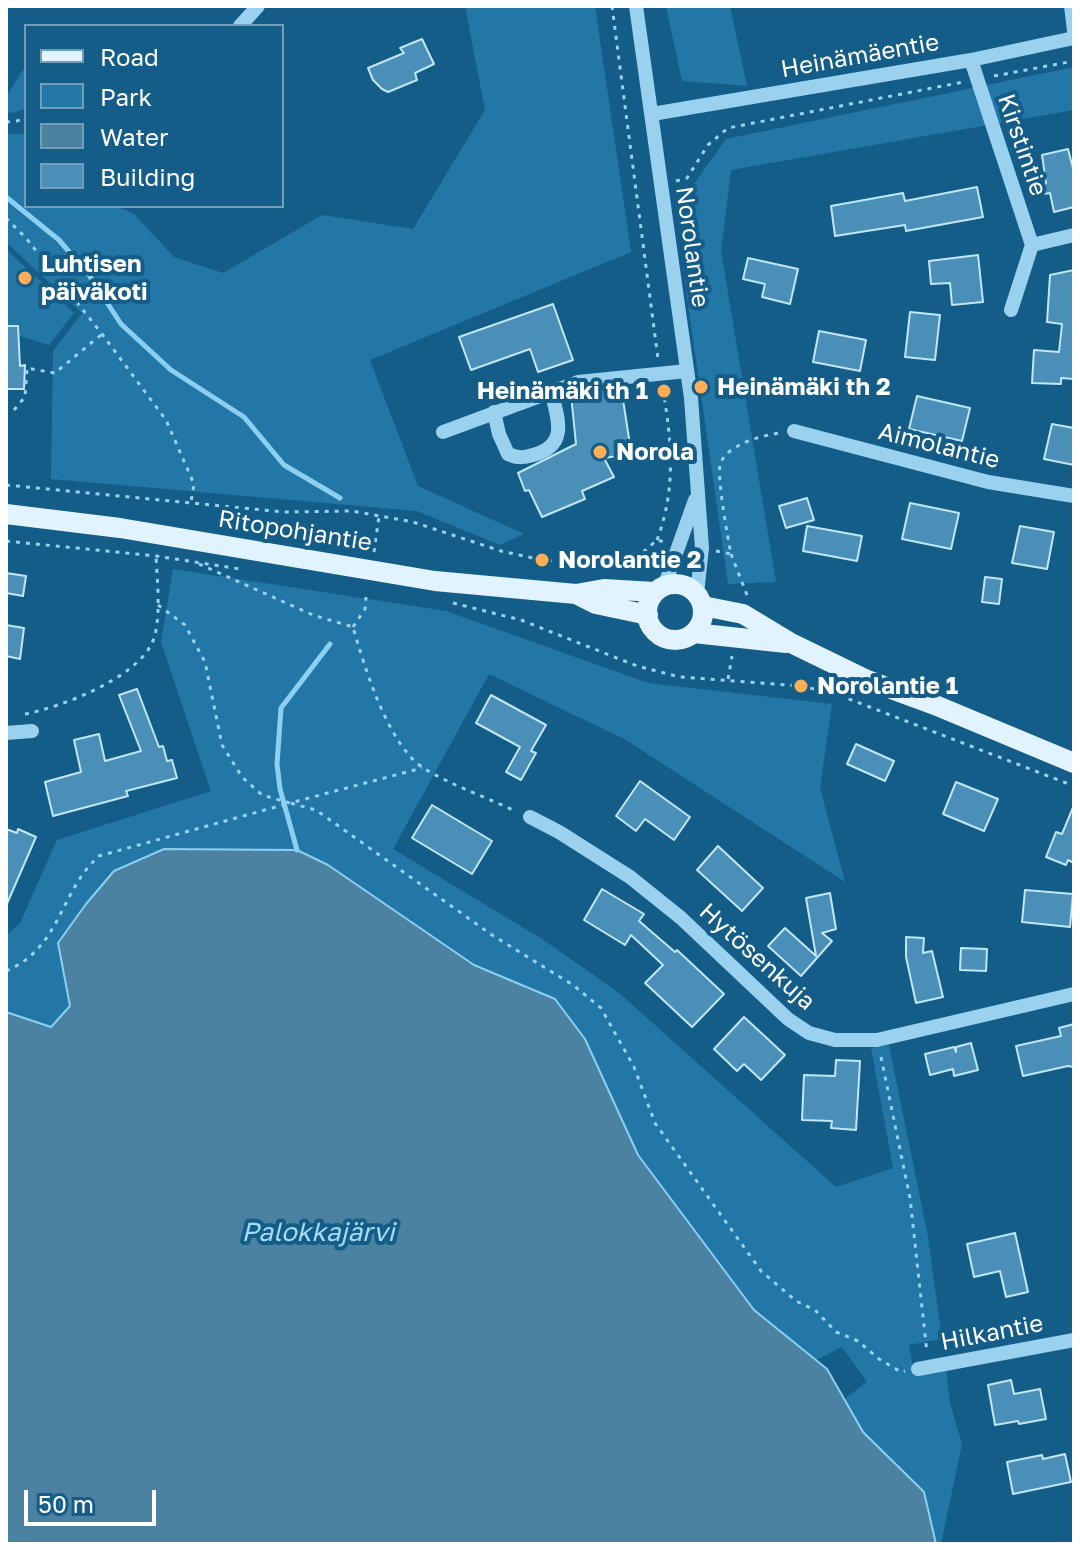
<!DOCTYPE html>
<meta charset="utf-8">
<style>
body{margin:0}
#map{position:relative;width:1080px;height:1550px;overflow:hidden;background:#145d88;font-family:"Golos Text",sans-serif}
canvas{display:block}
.frame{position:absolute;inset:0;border:8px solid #fff;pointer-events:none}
.legend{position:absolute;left:24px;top:24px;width:260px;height:184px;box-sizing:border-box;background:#145d88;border:2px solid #729eb8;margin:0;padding:10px 14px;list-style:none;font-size:24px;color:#fff}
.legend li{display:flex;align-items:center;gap:16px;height:40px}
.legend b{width:40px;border:2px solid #729eb8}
.scale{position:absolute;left:24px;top:1490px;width:132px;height:36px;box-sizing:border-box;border:4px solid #fff;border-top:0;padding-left:10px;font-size:24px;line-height:28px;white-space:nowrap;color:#fff;-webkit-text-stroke:6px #145d88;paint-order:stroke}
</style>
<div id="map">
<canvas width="1080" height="1550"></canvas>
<div class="frame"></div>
<ul class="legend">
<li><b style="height:10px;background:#e1f3ff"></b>Road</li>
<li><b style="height:22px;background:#2377a6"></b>Park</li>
<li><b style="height:22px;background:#4c82a1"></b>Water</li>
<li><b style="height:22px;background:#4a8fb7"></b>Building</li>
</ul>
<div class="scale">50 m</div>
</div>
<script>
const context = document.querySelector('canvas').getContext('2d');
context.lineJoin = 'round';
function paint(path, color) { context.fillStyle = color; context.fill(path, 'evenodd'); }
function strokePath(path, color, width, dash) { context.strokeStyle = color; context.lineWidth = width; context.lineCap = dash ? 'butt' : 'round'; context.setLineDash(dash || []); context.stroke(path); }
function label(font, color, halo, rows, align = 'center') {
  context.font = font + ' "Golos Text",sans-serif'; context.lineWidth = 8; context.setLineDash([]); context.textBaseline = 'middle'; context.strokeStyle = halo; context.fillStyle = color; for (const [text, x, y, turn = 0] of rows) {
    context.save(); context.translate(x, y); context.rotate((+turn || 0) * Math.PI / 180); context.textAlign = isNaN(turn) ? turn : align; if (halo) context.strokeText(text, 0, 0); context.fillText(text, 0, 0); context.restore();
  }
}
const green = new Path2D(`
 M465 6H595L631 252 370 360 418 486 524 534 500 545 417 511 51 479 53 351 82 313 6 242V134H24L26 137V206H115L134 214 174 257 223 273 322 215 413 229 485 110Z
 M666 6H730L747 86 682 81Z
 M26 65V108L14 113 6 112V97Z
 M1074 67V110L731 170 721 251 776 582 728 584 685 283 687 194 726 139Z
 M6 249 74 313 49 345 6 332Z
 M173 569 446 611 648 683 832 704 820 788 845 882 626 740 489 674 393 849 542 939 618 992 836 1187 893 1168 871 1048 889 1045 928 1237 942 1339 909 1345 913 1367 946 1369 950 1403 962 1444 941 1544H936L924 1492 863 1432 844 1399 867 1382 842 1347 816 1360 754 1310 638 1155 585 1039 555 999 474 965 328 865 297 850 165 849 114 871 85 904 58 943 70 1006 50 1027 6 1012V936L20 923 57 840 211 791 161 642Z`);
const water = new Path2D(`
 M164 849 297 850 328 865 474 965 555 999 585 1039 638 1155 754 1310 827 1369 863 1432 924 1492 936 1544H6V1012L51 1027 70 1006 58 943 86 904 114 871Z`);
const stream = new Path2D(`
 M6 197 59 240 89 275 121 324 171 370 244 417 284 465 340 498
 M297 850 280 789 277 764 281 708 330 644`);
const building = new Path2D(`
 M422 39 434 64 415 73 417 80 388 92 382 89 373 80 368 68 404 53 400 48Z
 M1068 149 1074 172V207L1054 212 1050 193 1037 195 1046 183 1042 155Z
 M977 187 983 217 906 231 905 225 835 236 831 206 903 193 905 201Z
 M978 255 983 302 952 305 950 283 931 284 929 261Z
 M748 258 798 269 790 304 762 297 765 284 743 279Z
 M1074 270V379L1061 378V384L1032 383 1034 350 1059 352 1062 324 1047 322 1050 275Z
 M553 304 573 360 538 372 530 349 471 370 459 337Z
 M910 312 940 315 935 360 905 357Z
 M6 326H18L20 366 25 365 24 389H6Z
 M819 331 866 340 860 371 813 362Z
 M618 388 619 393H622L630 445H624L625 455 604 458 614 477 582 491 585 499 542 517 529 490 525 491 518 473 576 444 571 395Z
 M917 396 970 408 962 441 909 429Z
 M1052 424 1074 428V465L1044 459Z
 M807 498 814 520 786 528 779 506Z
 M910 503 959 513 951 549 902 539Z
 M807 526 862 536 857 561 803 551Z
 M1020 526 1054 532 1047 569 1012 563Z
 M6 573 26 576 23 596 6 593Z
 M985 577 1002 579 999 604 982 602Z
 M6 625 24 628 20 659 6 656Z
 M137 689 159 747 163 746 167 761 172 760 177 778 126 791 128 796 53 816 45 782 81 772 74 740 99 734 105 761 141 751 119 695Z
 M491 695 546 725 531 751 536 753 521 780 506 772 520 747 476 723Z
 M856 744 894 761 885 781 847 764Z
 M640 781 690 817 674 840 645 819 636 831 616 816Z
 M956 782 998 799 984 831 943 814Z
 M432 805 492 841 472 874 412 838Z
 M1074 805V863L1068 860 1066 865 1046 857 1056 832 1062 834Z
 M6 829 17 833 18 829 36 837 6 906Z
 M718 846 763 888 742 911 697 870Z
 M602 889 644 914 639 921 675 952 677 950 724 994 692 1027 645 983 663 965 631 935 625 945 584 920Z
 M1025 890 1073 894 1070 927 1022 922Z
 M830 893 836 929 822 933 832 941 801 976 768 946 785 928 816 956 806 898Z
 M906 937 924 938 923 953 932 951 943 997 916 1003 906 957Z
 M961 948 987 949 986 971 960 970Z
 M744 1017 785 1055 761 1080 744 1064 737 1071 714 1049Z
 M1074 1024V1067L1068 1066 1023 1076 1016 1046 1061 1036 1059 1028Z
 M971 1043 978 1070 954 1076 953 1069 930 1075 925 1054 954 1047 956 1052V1047Z
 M836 1060 860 1061 856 1130 831 1128 832 1121 802 1120 804 1075 835 1076Z
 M1015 1233 1028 1292 1006 1297 1000 1271 974 1277 967 1244Z
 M1011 1380 1014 1394 1040 1389 1046 1419 1019 1424 1018 1421 995 1425 988 1385Z
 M1065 1454 1071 1482 1013 1494 1007 1462 1042 1455 1043 1459Z`);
const path = new Path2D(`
 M612 6 658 359
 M994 76 1074 61
 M6 122 17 121 26 117
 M676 181 687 178 708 145 728 128 963 82
 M6 218 26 238 102 334 166 420 194 484 191 502
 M14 410 25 397 27 368 55 373 102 334
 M6 485 284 512 352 511 413 522 501 551 542 560 618 566 632 562 657 540 665 542
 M657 540C676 489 672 443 663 390
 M6 541 156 556 240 569
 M716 551 731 554C728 539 717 478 720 465 725 445 763 435 780 433
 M374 552 379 516
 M731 554 747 595
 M199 564 313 615 353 627C364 666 389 748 425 769 453 786 486 797 515 811
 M453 603 521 620 637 666 680 677 801 686 836 694 1074 786
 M158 605 185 625 205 662 222 745 242 777 262 795 290 803 422 768
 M353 627 365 609 366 597
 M728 679 732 656
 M25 714C62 707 136 678 152 643 162 622 157 579 156 556
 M6 971C61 948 59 892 99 856L290 803 316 810 492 935 573 985 601 1008 634 1067 655 1123 761 1271 796 1301 815 1310 836 1332 858 1341 879 1359 901 1372 905 1371
 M881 1057 910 1198 927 1353`);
const minor = new Path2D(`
 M636 6 691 398 702 548 697 594
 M1071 6 1074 31
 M240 26 258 6
 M971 60 1032 245 1011 310
 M652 114 971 60 1074 38
 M1032 245 1074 235
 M494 412 499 434 508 454C517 458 523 458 533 455 569 445 558 419 551 391
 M794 431 988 482 1074 496
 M443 432 578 382 687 371
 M664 587 695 500
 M6 733 32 731
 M530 817 559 832 630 877 681 918 788 1019 809 1033 835 1040H877L1074 994
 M918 1369 1074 1340`);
const major = new Path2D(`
 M6 514 120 528 435 581 576 594 604 589 654 592
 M647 612a28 28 0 1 1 56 0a28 28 0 1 1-56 0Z
 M576 594 596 604 648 615
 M703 606 743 614 791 643 867 680 935 705 1074 763
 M694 633 786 643`);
const markers = [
 [25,278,8,"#ffad57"],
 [701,387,8,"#ffad57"],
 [664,391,8,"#ffad57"],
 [600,452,8,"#ffad57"],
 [542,560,8,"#ffad57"],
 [801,686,8,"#ffad57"]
];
const streetNames = [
 ["Heinämäentie",860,56,-10],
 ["Kirstintie",1022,145,71],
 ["Norolantie",692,247,82],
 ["Aimolantie",939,446,14],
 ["Ritopohjantie",295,531,9],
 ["Hytösenkuja",757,957,42],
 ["Hilkantie",992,1333,-11]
];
const poiNames = [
 ["Luhtisen",41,264],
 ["päiväkoti",41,292],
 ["Heinämäki th 2",717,387],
 ["Heinämäki th 1",648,391,"right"],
 ["Norola",616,452],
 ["Norolantie 2",558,560],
 ["Norolantie 1",817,686]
];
const waterNames = [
 ["Palokkajärvi",318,1233]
];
paint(green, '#2377a6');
paint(water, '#4c82a1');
strokePath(water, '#8bcff2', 2);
strokePath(stream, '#8bcff2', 5);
paint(building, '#4a8fb7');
strokePath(building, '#bfe6fb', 2);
strokePath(path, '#99d1ef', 3, [4, 6]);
strokePath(minor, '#99d1ef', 14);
strokePath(major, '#e1f3ff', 20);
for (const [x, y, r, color] of markers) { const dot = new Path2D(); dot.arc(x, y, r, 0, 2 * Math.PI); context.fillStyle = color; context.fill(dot); strokePath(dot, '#145d88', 3); }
label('24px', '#fff', '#145d88', streetNames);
label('bold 24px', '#fff', '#145d88', poiNames, 'left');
label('italic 26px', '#a5daf7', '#145d88', waterNames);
</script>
